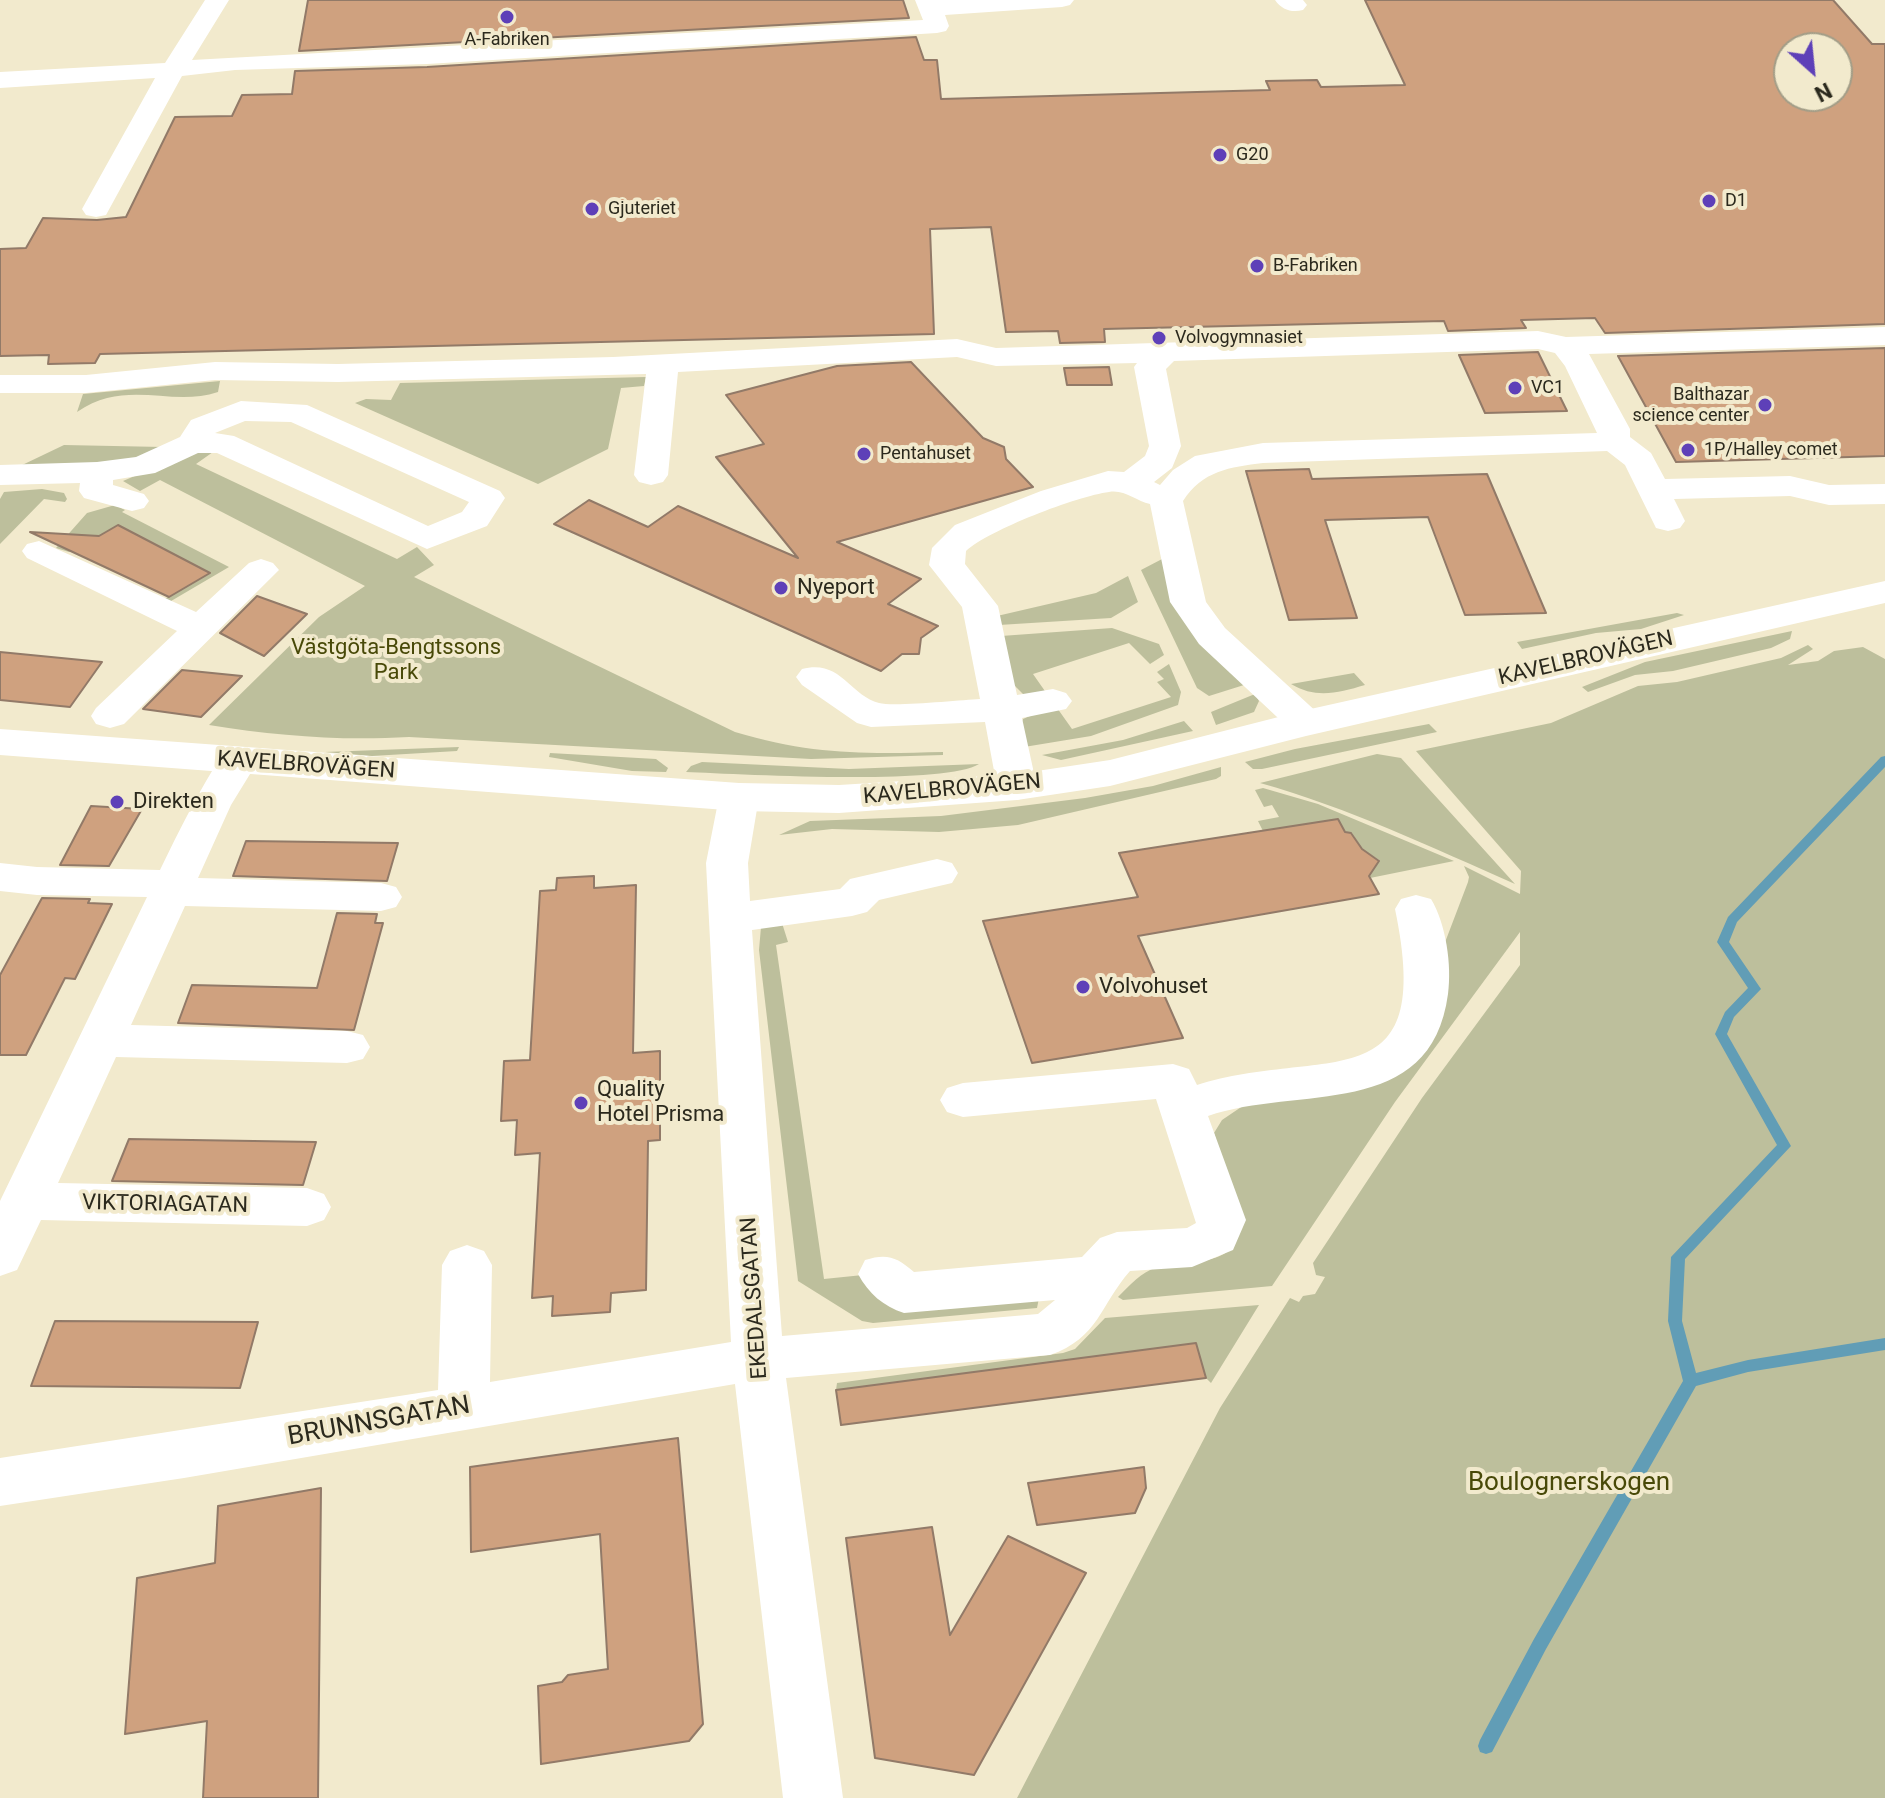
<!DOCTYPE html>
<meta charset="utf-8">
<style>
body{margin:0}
#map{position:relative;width:1885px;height:1798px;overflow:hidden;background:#f2eacd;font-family:Roboto,sans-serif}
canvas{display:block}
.north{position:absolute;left:1773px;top:32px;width:80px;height:80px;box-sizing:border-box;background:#f2eacd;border:2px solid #a29d87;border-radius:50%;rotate:153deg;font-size:22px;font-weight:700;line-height:32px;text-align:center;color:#2b291d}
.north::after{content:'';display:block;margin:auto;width:28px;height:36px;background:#5e40b8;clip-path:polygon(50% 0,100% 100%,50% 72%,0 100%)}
</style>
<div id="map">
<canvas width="1885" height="1798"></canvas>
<div class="north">N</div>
</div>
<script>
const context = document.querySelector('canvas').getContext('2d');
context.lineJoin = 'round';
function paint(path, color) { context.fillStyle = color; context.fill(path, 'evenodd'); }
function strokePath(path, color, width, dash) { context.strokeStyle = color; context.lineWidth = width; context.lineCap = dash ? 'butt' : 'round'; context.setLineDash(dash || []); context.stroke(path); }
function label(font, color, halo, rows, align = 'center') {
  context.font = font + ' Roboto,sans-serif'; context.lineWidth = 8; context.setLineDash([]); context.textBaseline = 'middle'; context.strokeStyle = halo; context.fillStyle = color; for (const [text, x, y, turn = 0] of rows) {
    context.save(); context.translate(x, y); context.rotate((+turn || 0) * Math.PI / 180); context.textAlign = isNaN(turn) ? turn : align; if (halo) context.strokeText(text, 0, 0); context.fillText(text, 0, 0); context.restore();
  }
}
const green = new Path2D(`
 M646 377 644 386 621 388 608 449 538 484 355 403 366 399 391 400 400 383Z
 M220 381 218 392C171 408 127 378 77 412L83 394Z
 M64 445 163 447 125 462 18 467Z
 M198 449 213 452 196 464 397 559 417 547 434 565 414 577 735 732C812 755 864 754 943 752V755L811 759 409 737C341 741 277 736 209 725L319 617 365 586 160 480 140 491 123 481Z
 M42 489 64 493 67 499 65 502 44 499 0 544V499L4 492Z
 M115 505 125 510 122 512 229 567 166 604 161 601 209 573 118 526 69 552 56 548 87 513Z
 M1164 558 1244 685 1209 696 1197 688 1141 570Z
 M1128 576 1138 602 1111 618 999 625 997 616 1096 593Z
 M1677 613 1684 615 1641 629 1596 633 1522 649 1517 642Z
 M1112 628 1159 644 1164 655 1150 664 1129 643 1033 674 1047 694 1024 695 1012 683 1001 636Z
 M1792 631 1790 639 1771 648 1673 671 1635 675 1588 692 1582 687 1645 662Z
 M1808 645 1813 649 1788 665 1818 661 1834 651 1863 647 1885 659V1798H1017L1220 1408 1290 1298 1299 1302 1303 1296 1315 1294 1325 1277 1316 1275 1313 1263 1422 1098 1520 965V932L1395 1102 1272 1286 1123 1300 1118 1297C1131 1284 1140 1273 1157 1267 1191 1256 1235 1272 1241 1223L1214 1133 1222 1120 1259 1095 1358 1087 1436 966 1468 882 1469 877 1464 866 1520 894 1521 871 1416 751 1551 723 1638 686 1677 682 1781 658Z
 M1169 664 1181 692 1178 705 1091 736 1024 747 1020 728 1023 719 1055 705 1072 729 1171 697 1157 682 1164 679 1157 672Z
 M1354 673 1365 685C1338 693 1316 699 1291 684Z
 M1255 694 1259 701 1254 712 1216 725 1211 712Z
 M1184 721 1193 731 1061 760 1042 755 1123 740Z
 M1429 724 1437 732 1262 769H1253L1245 762 1295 749Z
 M459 747 457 751 372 756 325 752Z
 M550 753 656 759 668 768 666 772 632 771 549 757Z
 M1377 754 1401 758 1515 884C1431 847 1349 808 1260 783Z
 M702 762 849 769 979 764C945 786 737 774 686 772L691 766Z
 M1221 767V776L1216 779 1018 825 939 832 832 829 779 835 810 821 941 816 1085 798 1153 786Z
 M1263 788 1318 804 1454 861 1370 878 1364 868 1379 860 1362 849 1352 833 1263 831 1258 821 1279 817 1272 805 1264 807 1255 790Z
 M782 923 788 942 776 945 824 1279 863 1275 1040 1293 1037 1308 873 1323 862 1321 798 1281 759 950 761 927Z
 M1259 1305 1211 1383 1206 1378 1196 1343 836 1390 837 1383 1063 1353 1075 1349 1105 1318Z`);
const stream = new Path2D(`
 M1885 756V767L1737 922 1729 942 1761 989 1734 1017 1727 1034 1791 1146 1685 1259 1682 1321 1696 1373 1748 1360 1885 1338V1350L1748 1372 1696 1386 1546 1649 1492 1752 1486 1754 1480 1752 1478 1746 1480 1740 1534 1639 1683 1381 1668 1321 1671 1257 1777 1145 1715 1034 1725 1012 1748 988 1717 942 1728 917 1881 757Z`);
const building = new Path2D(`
 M308 0H903L909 18 299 51Z
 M1365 0H1833L1872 44H1885V324L1605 333 1595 318 1521 320 1526 328 1448 331 1444 321 1104 329 1105 342 1060 343 1058 331 1006 332 991 227 930 229 934 334 100 354 95 363 48 364 49 355 0 356V249L26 248 43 218 97 220 126 217 175 117 232 116 242 95 292 94 295 71 427 67 916 37 924 60H937L941 99 1270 90 1266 81 1317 80 1321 87 1405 85ZM1789 48H1837V96H1789Z
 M1885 348V456L1676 462 1618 356Z
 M1538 352 1567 411 1485 413 1459 355Z
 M911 362 983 438 1004 447 1006 459 1033 487 837 542 921 579 888 604 938 626 921 638 919 654H902L881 671 554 524 589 500 648 527 678 506 798 558 716 457 764 444 726 395 837 366Z
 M1109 367 1112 385H1067L1064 368Z
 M1309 469 1312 479 1487 474 1546 613 1465 615 1428 517 1325 520 1357 618 1289 620 1246 471Z
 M118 525 210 573 169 597 30 532 99 536Z
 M257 596 307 614 264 656 220 633Z
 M0 652 102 662 70 707 0 700Z
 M182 670 242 676 201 717 143 709Z
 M91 806 142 809 109 866 60 865Z
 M1338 819 1345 832 1351 833 1362 849 1379 861 1369 876 1379 894 1138 936 1183 1038 1032 1063 983 921 1138 897 1119 853Z
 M246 841 398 843 387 881 233 876Z
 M594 876V888L636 885 633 1053 660 1051V1140L648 1141 646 1290 611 1293 610 1312 552 1316 553 1296 532 1298 540 1153 515 1155 517 1120 501 1121 504 1061 530 1060 540 891 556 890 557 878Z
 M42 898 90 899 88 903 112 904 75 979 65 978 26 1055H0V975Z
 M337 913 377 914 375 923H383L354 1030 178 1023 192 985 317 988Z
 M129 1139 316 1142 303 1185 112 1181Z
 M55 1321 258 1322 240 1388 31 1386Z
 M1196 1343 1206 1378 841 1425 836 1390Z
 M678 1438 703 1724 689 1741 541 1764 538 1686 562 1682 568 1675 608 1669 600 1534 471 1552 470 1467Z
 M1144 1467 1146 1488 1135 1513 1037 1525 1028 1483Z
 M321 1488 318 1798H203L207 1721 125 1734 137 1578 215 1563 218 1506Z
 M932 1527 950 1635 1008 1536 1086 1573 974 1775 875 1758 846 1538Z`);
const minor = new Path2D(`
 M205 0H229L192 60 923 20 915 0H1074L1070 5 1062 7 945 15 949 26 946 31 937 33 427 64 235 70 182 76 106 215 96 217 86 215 82 209 155 78 0 88V72L165 63Z
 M1275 0H1303L1307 5 1303 10C1292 13 1282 10 1275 0Z
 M1885 327V345L1589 354 1630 429V437L1651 453 1665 479 1790 476 1829 485 1885 484V504L1829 505 1790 496 1674 499 1685 521 1680 528 1668 531 1656 528 1625 465 1607 451 1263 463C1230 467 1202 471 1183 501L1206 602 1225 628 1320 715 1325 723 1320 731 1306 735 1292 731 1199 644 1170 602 1150 504C1136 501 1124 489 1109 492 1077 496 989 530 966 551L965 564 998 606 1017 695 1053 689 1066 693 1072 701 1066 709 1022 718 1037 787 1031 796 1017 800 1003 796 997 787 985 722 871 727 857 723 802 685 796 677 802 669C841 659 849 695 879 703 894 707 960 700 980 699L962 607 929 565 932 548 955 525 1041 491 1108 471 1124 472 1145 456 1149 446 1134 367 1137 363 996 366 957 357 678 372 668 475 663 482 651 485 639 482 634 475 646 374 338 382 215 380 86 393H0V375H86L215 362 338 364 613 357 957 339 996 348 1538 331 1566 337ZM1538 349 1555 353 1565 366 1597 433 1263 443 1195 456 1173 470 1160 485 1154 482 1172 468 1181 446 1166 369 1174 361Z
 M241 401 307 405 500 491 505 498 487 526 427 549 217 453H198L155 473 113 480V485L144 494 149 501 144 508 132 511 84 498 79 491 80 483 0 485V465L97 462 136 457 180 437 191 420ZM245 421 291 422 469 502 462 512 428 526 234 436 215 433Z
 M39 541 196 612 249 563 261 559 273 563 279 570 124 724 110 728 96 724 91 716 96 708 177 631 27 558 22 551 27 544Z
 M238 749 252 752 258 761 231 805 198 878 381 883 396 887 402 897 396 907 381 911 185 906 131 1025 347 1031 363 1035 370 1047 363 1059 347 1063 116 1057 58 1183 307 1188 324 1194 331 1207 324 1220 307 1226 41 1220 17 1270 0 1276V1201L147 897 37 895 0 891V863L37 867 160 870C180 829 199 790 224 752Z
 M739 784 753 788 759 797 748 863 750 901 840 889 850 879 937 859 952 863 958 873 952 883 879 900 867 912 852 916 752 930 782 1336 1038 1314 1055 1300 904 1313C883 1306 869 1294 858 1274L865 1260C887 1253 897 1257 914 1272L1082 1257 1100 1238 1117 1232 1187 1228 1196 1223 1156 1099 963 1117 947 1112 940 1100 947 1088 963 1083 1173 1064 1189 1069 1197 1085C1325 1045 1436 1105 1395 909L1401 899 1416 895 1431 899C1446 924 1452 965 1448 994 1431 1122 1297 1085 1208 1116L1246 1220 1233 1250 1192 1267 1130 1271C1100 1305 1099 1338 1050 1355L786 1378 843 1798H783L735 1384 184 1478 0 1506V1458L438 1390 442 1265 450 1251 467 1245 484 1251 492 1265 490 1382 731 1342 706 863 719 797 725 788Z`);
const major = new Path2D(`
 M1885 581V603L1306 736 1110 786 1017 800 839 813 739 811 0 755V729L739 783 839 785 1017 774 1110 760 1306 710Z`);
const markers = [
 [507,17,8,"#5e40b8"],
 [1220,155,8,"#5e40b8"],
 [1709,201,8,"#5e40b8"],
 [592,209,8,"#5e40b8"],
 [1257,266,8,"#5e40b8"],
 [1159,338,8,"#5e40b8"],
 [1515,388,8,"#5e40b8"],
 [1765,405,8,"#5e40b8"],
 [1688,450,8,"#5e40b8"],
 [864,454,8,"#5e40b8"],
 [781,588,8,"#5e40b8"],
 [117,802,8,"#5e40b8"],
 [1083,987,8,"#5e40b8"],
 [581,1103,8,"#5e40b8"]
];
const farPoinames = [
 ["A-Fabriken",507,40,"center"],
 ["G20",1236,155],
 ["D1",1725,201],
 ["Gjuteriet",608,209],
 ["B-Fabriken",1273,266],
 ["Volvogymnasiet",1175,338],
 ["VC1",1531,388],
 ["Balthazar",1749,395,"right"],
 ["science center",1749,416,"right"],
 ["1P/Halley comet",1704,450],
 ["Pentahuset",880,454]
];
const poiNames = [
 ["Nyeport",797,588],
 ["Direkten",133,802],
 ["Volvohuset",1099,987],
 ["Quality",597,1090],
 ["Hotel Prisma",597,1115]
];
const parkNames = [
 ["Västgöta-Bengtssons",396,648],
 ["Park",396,673]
];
const streetNames = [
 ["KAVELBROVÄGEN",1586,659,-13],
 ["KAVELBROVÄGEN",306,766,4],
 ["KAVELBROVÄGEN",952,790,-5],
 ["VIKTORIAGATAN",165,1205,1],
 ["EKEDALSGATAN",755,1298,-94]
];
const nearStreetnames = [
 ["BRUNNSGATAN",379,1422,-10]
];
const nearParknames = [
 ["Boulognerskogen",1569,1483]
];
paint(green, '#bdbf9c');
paint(stream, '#619db6');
paint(building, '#cfa17f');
strokePath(building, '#927a68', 2);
paint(minor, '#fff');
paint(major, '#fff');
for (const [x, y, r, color] of markers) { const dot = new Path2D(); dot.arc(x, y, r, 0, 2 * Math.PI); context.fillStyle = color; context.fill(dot); strokePath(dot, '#f2eacd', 3); }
label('18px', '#2b291d', '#f2eacd', farPoinames, 'left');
label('22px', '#2b291d', '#f2eacd', poiNames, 'left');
label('22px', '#484908', '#f2eacd', parkNames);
label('22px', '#2b291d', '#f2eacd', streetNames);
label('26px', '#2b291d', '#f2eacd', nearStreetnames);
label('26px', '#484908', '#f2eacd', nearParknames);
</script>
